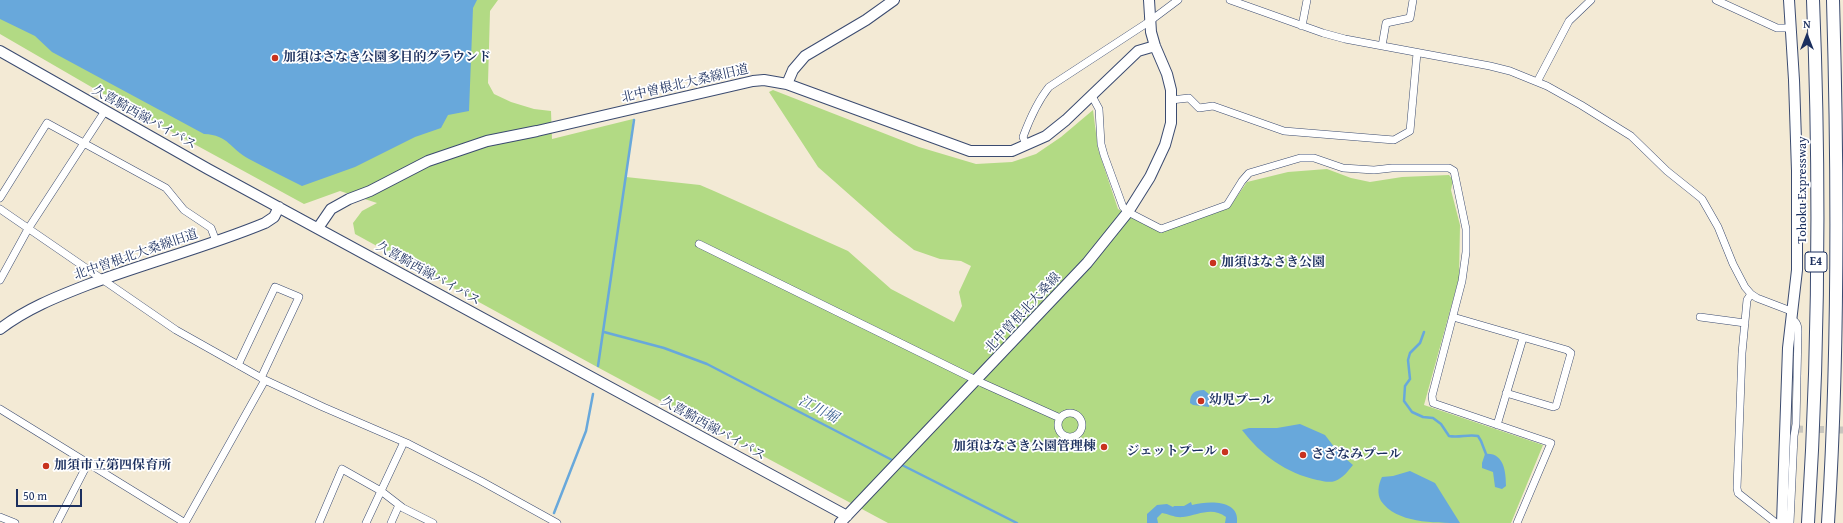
<!DOCTYPE html>
<meta charset="utf-8">
<style>
body{margin:0}
#map{position:relative;width:1843px;height:523px;overflow:hidden;background:#f3ead5;font-family:"Gentium Book Plus",serif}
canvas{display:block}
.north{position:absolute;left:1787px;top:16px;width:40px;height:40px;-webkit-text-stroke:3px #fff;paint-order:stroke;rotate:0deg;font-size:11px;font-weight:700;line-height:16px;text-align:center;color:#1b2f5e}
.north::after{content:'';display:block;margin:auto;width:14px;height:18px;background:#1b2f5e;clip-path:polygon(50% 0,100% 100%,50% 72%,0 100%)}
.scale{position:absolute;left:16px;top:489px;width:66px;height:18px;box-sizing:border-box;border:2px solid #1b2f5e;border-top:0;padding-left:5px;font-size:12px;line-height:14px;white-space:nowrap;color:#1b2f5e;-webkit-text-stroke:3px #fff;paint-order:stroke}
</style>
<div id="map">
<canvas width="1843" height="523"></canvas>
<div class="north">N</div>
<div class="scale">50 m</div>
</div>
<script>
const context = document.querySelector('canvas').getContext('2d');
context.lineJoin = 'round';
function paint(path, color) { context.fillStyle = color; context.fill(path, 'evenodd'); }
function strokePath(path, color, width, dash) { context.strokeStyle = color; context.lineWidth = width; context.lineCap = dash ? 'butt' : 'round'; context.setLineDash(dash || []); context.stroke(path); }
function label(font, color, halo, rows, align = 'center') {
  context.font = font + ' "Gentium Book Plus","Noto Serif JP",serif'; context.lineWidth = 3.5; context.setLineDash([]); context.textBaseline = 'middle'; context.strokeStyle = halo; context.fillStyle = color; for (const [text, x, y, turn = 0] of rows) {
    context.save(); context.translate(x, y); context.rotate((+turn || 0) * Math.PI / 180); context.textAlign = isNaN(turn) ? turn : align; if (halo) context.strokeText(text, 0, 0); context.fillText(text, 0, 0); context.restore();
  }
}
const green = new Path2D(`
 M0 0H498L490 11 488 83 494 94 511 102 534 109 551 111 552 139 633 119 626 177 700 185 714 191 848 251 891 289 954 322 962 306 959 292 971 266 961 261 940 259 914 250 894 234 818 167 769 92 773 90 919 147 976 164 1012 162 1036 154 1061 137 1093 110 1098 149 1118 209 1161 232 1229 208 1247 182 1288 172 1327 169 1351 178 1370 182 1402 177 1449 175 1453 180 1451 190 1460 225 1459 278 1424 405 1543 445 1511 523H888L599 368 355 234 353 223 362 211 377 203 340 191 304 204 119 103 0 34Z`);
const water = new Path2D(`
 M0 0H477L473 8 469 111 448 115 441 128 415 137 355 167 302 186C284 177 266 168 249 159 230 149 229 135 204 134L52 52 35 36 0 19Z
 M1204 390 1210 395 1209 407 1193 405 1190 403C1190 393 1195 390 1204 390Z
 M1300 424 1325 435 1338 452 1353 465C1348 471 1343 478 1335 481 1329 483 1323 481 1317 480 1286 473 1261 455 1242 430L1249 428H1277Z
 M1485 454C1504 452 1506 472 1506 486L1502 489 1495 487 1493 472 1482 468V463Z
 M1410 471 1435 483 1460 523C1434 523 1396 523 1381 501 1377 494 1378 485 1382 477L1393 476Z
 M1191 502 1192 505C1208 501 1240 499 1237 523H1225L1226 517C1212 506 1198 515 1183 517 1175 518 1169 514 1162 513L1157 518 1158 523H1147V514L1157 505 1167 504 1173 507 1174 506H1184Z`);
const stream = new Path2D(`
 M604 332 664 348 707 364 894 461
 M1424 332 1420 343 1410 353 1408 360 1410 379 1405 386 1404 401 1412 412 1423 417 1433 418 1441 424 1449 436C1459 438 1468 434 1478 436L1481 441 1486 454
 M598 366 634 120
 M900 464 1017 523
 M554 513 586 431 593 394`);
const streetTunnel = new Path2D(`
 M1796 429 1843 430`);
const street = new Path2D(`
 M1230 0 1323 33 1345 39 1490 66 1510 71 1547 86 1581 105 1631 136 1667 171 1702 199 1718 227 1733 264 1745 287 1751 294 1757 298 1791 311
 M1716 0 1777 28H1790
 M1302 26 1307 0
 M1382 46 1386 23 1410 18 1413 0
 M1537 82 1569 21 1591 0
 M1092 96 1099 109 1101 144 1104 155 1123 207 1128 212 1161 229 1227 205 1242 181 1249 173 1300 158H1314L1343 168 1374 170 1392 168H1449L1454 171 1466 229V252L1462 281 1432 396 1433 403 1551 443 1517 523
 M1171 100 1189 98 1199 108 1213 106 1284 131 1394 140 1410 131 1417 53
 M1026 145 1023 137C1030 118 1037 102 1049 87L1150 21 1178 0
 M0 198 47 123 166 188 184 210 211 228 216 241
 M0 209 176 330 265 380 323 407 409 444 481 481 557 523
 M699 244 982 383 1060 418
 M0 280 28 229 105 111
 M1751 294 1747 300 1742 353 1737 488 1738 493 1776 523
 M1453 317 1567 350 1571 353 1556 406 1553 407 1506 393
 M1700 317 1745 323
 M238 365 275 287 299 297 261 378
 M0 409 185 523
 M1058 425a12 12 0 1 1 24 0a12 12 0 1 1-24 0Z
 M1497 425 1523 338
 M0 517 15 523
 M57 523 88 463
 M185 523 265 380
 M319 523 342 469 381 491 403 508 433 523
 M366 523 404 442
 M391 523 399 505
 M1790 523 1794 436 1796 424 1798 331C1798 325 1797 321 1791 320`);
const secondary = new Path2D(`
 M0 51 208 169 847 516
 M787 84 793 70 805 56 866 20 894 0
 M318 228 331 209 349 199 370 191 428 161 487 141 537 131 753 81 764 80 787 84 970 151H1012L1046 136 1066 120 1138 51 1155 46
 M0 329C26 309 56 297 87 285 145 263 207 247 265 223L274 217 279 207
 M840 523 1087 263 1128 212 1150 177 1165 145 1171 123V90L1167 74 1155 46 1151 32 1149 0
 M1782 523 1788 348 1797 270V171L1794 80 1789 0`);
const highway = new Path2D(`
 M1808 523C1819 349 1820 174 1813 0
 M1828 523C1839 349 1838 174 1833 0`);
const markers = [
 [275,58,4,"#c8321e"],
 [1213,263,4,"#c8321e"],
 [1201,401,4,"#c8321e"],
 [1104,447,4,"#c8321e"],
 [1225,452,4,"#c8321e"],
 [1303,455,4,"#c8321e"],
 [46,466,4,"#c8321e"]
];
const shields = [
 [1816,262,22]
];
const shieldNames = [
 ["E4",1816,262]
];
const poiNames = [
 ["加須はさなき公園多目的グラウンド",283,58],
 ["加須はなさき公園",1221,263],
 ["幼児プール",1209,401],
 ["加須はなさき公園管理棟",1096,447,"right"],
 ["ジェットプール",1217,452,"right"],
 ["さざなみプール",1311,455],
 ["加須市立第四保育所",54,466]
];
const streetNames = [
 ["北中曽根北大桑線旧道",685,84,-13],
 ["久喜騎西線バイパス",144,118,29],
 ["Tohoku Expressway",1803,190,-90],
 ["北中曽根北大桑線旧道",136,255,-19],
 ["久喜騎西線バイパス",428,274,29],
 ["北中曽根北大桑線",1023,313,-47],
 ["久喜騎西線バイパス",713,429,29]
];
const waterNames = [
 ["江川堀",818,410,27]
];
paint(green, '#b2da84');
paint(water, '#68a8db');
strokePath(stream, '#68a8db', 2.5);
strokePath(streetTunnel, '#c8c5bd', 7, [7, 3.5]);
strokePath(street, '#3b4b70', 8);
strokePath(secondary, '#3b4b70', 12);
strokePath(highway, '#3b4b70', 14);
strokePath(street, '#fff', 7);
strokePath(secondary, '#fff', 10);
strokePath(highway, '#fff', 12);
for (const [x, y, r, color] of markers) { const dot = new Path2D(); dot.arc(x, y, r, 0, 2 * Math.PI); context.fillStyle = color; context.fill(dot); strokePath(dot, '#fff', 1.5); }
for (const [x, y, w] of shields) { const box = new Path2D(); box.roundRect(x - w / 2, y - 10, w, 20, 3); context.fillStyle = '#fff'; context.fill(box); strokePath(box, '#1b2f5e', 1); }
label('bold 12px', '#1b2f5e', null, shieldNames);
label('bold 13px', '#1b2f5e', '#fff', poiNames, 'left');
label('13px', '#1b2f5e', '#fff', streetNames);
label('italic 14px', '#3a5f90', '#fff', waterNames);
</script>
